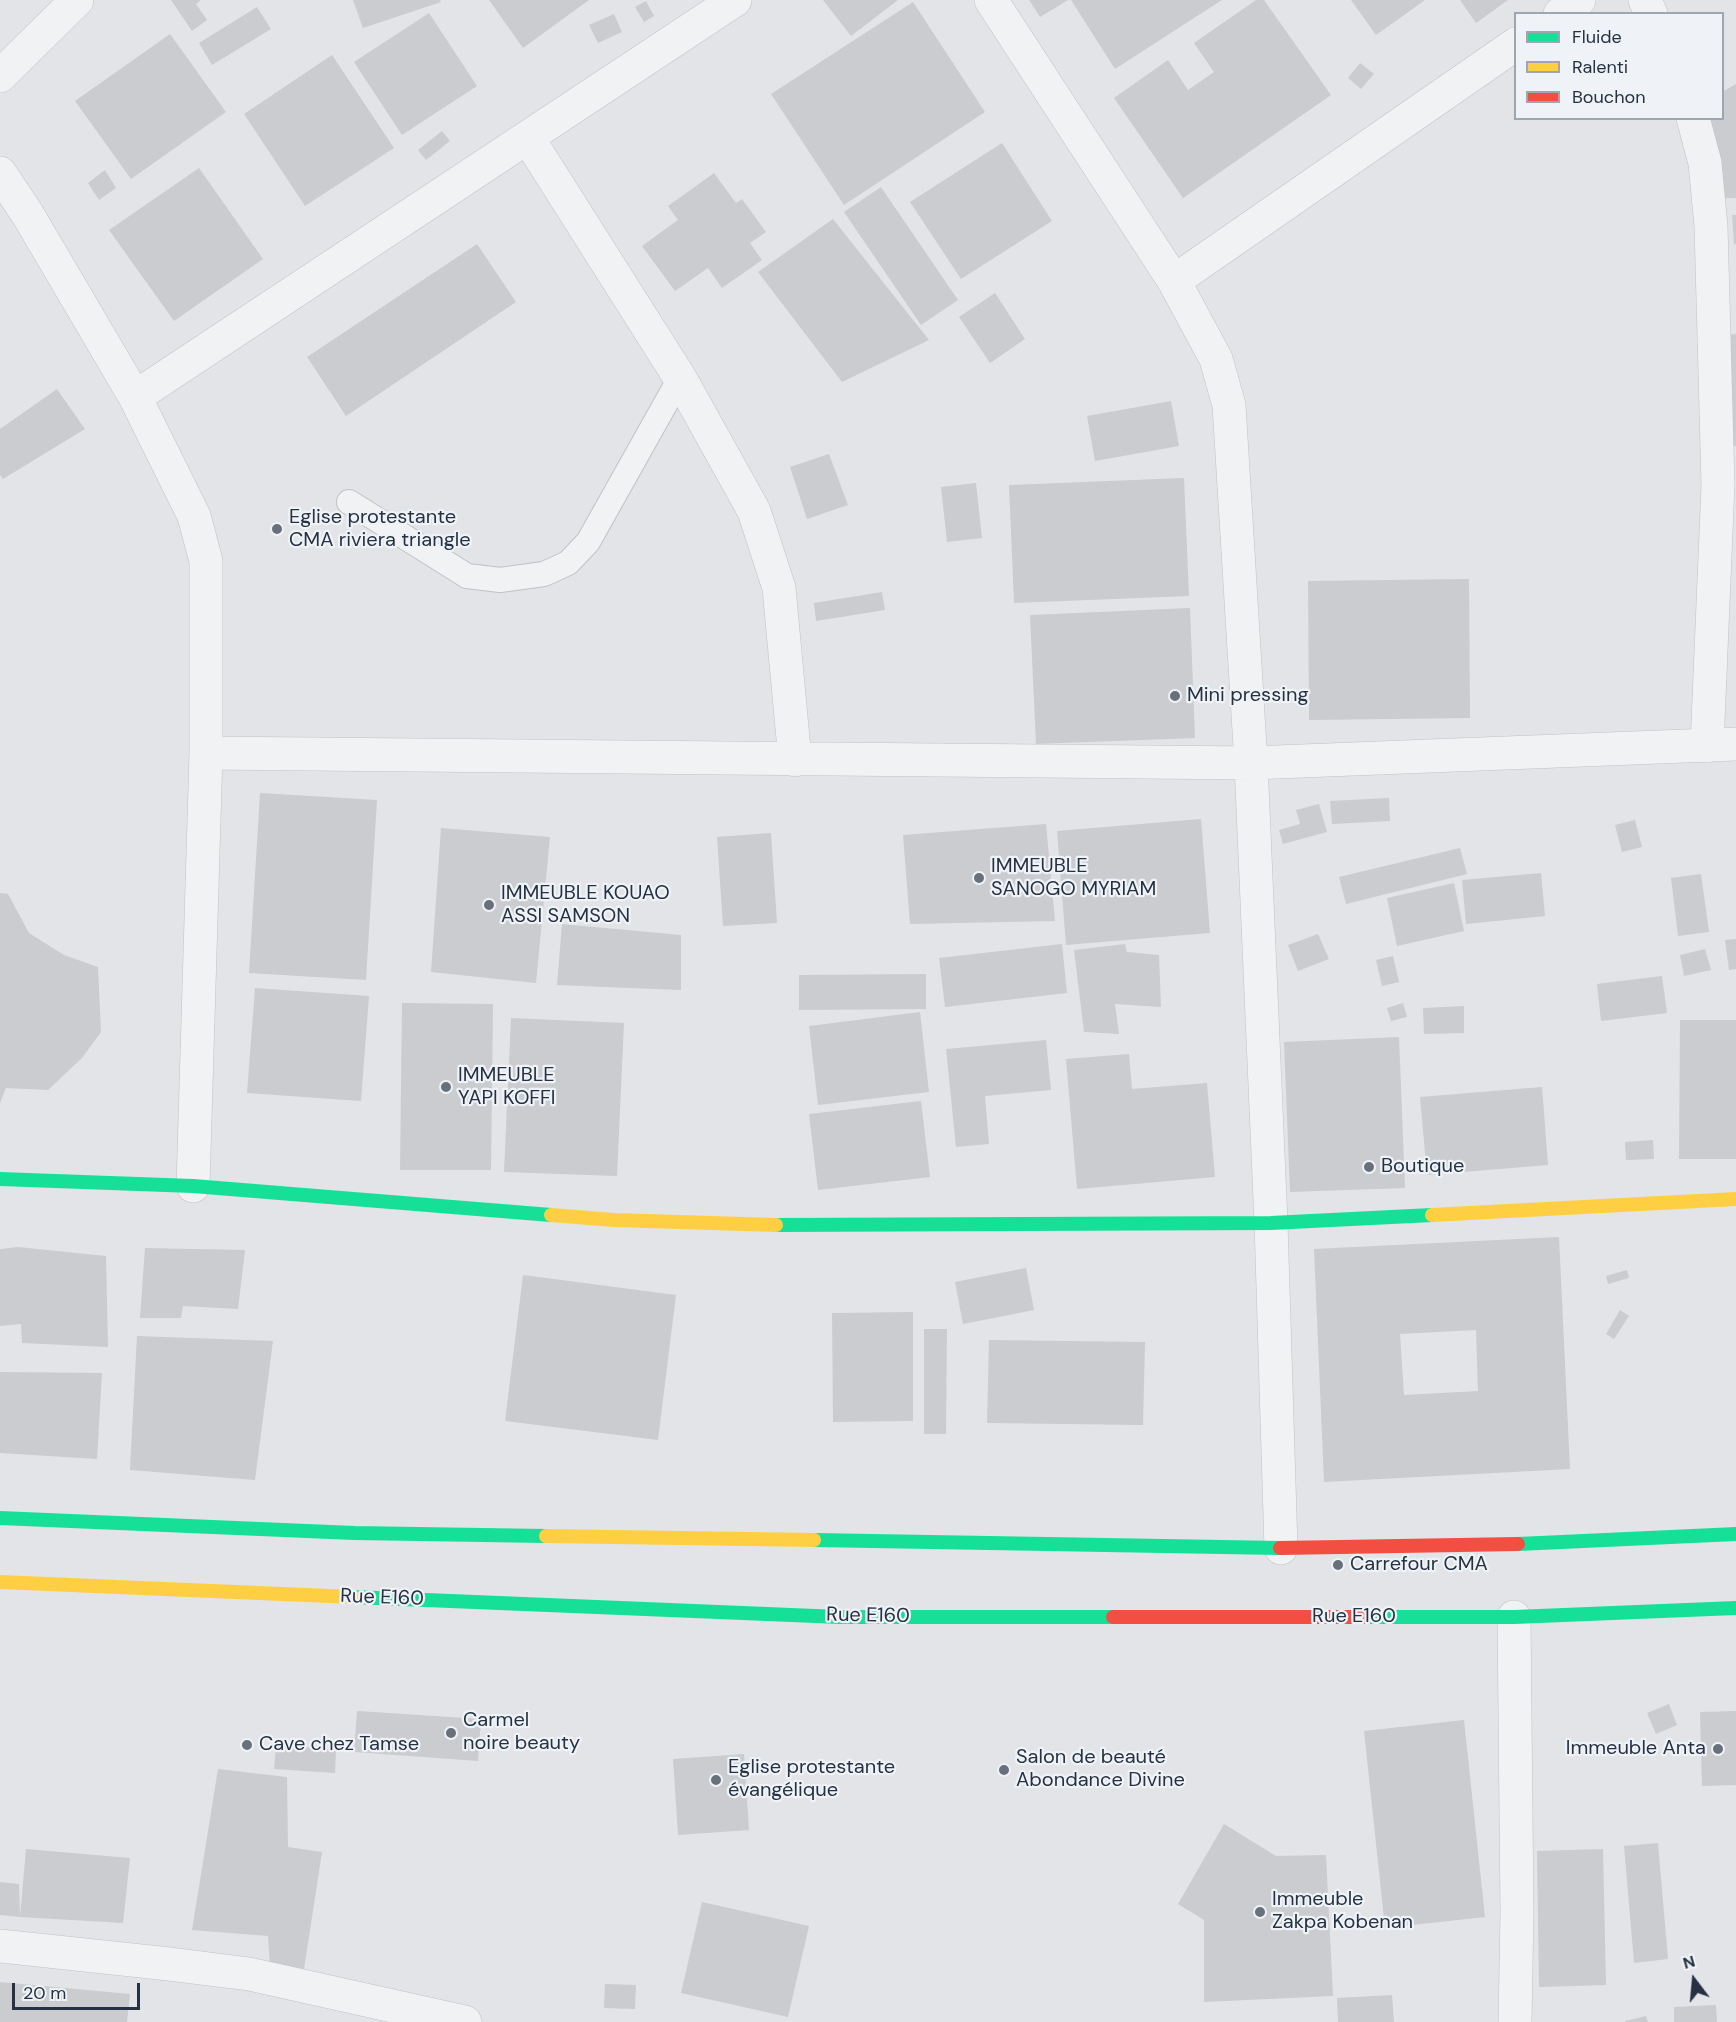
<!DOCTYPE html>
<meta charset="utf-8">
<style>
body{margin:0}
#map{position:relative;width:1736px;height:2022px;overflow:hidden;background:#e2e4e7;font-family:"DM Sans",sans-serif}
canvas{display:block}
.legend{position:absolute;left:1514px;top:12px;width:210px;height:108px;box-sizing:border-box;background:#eff3f7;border:2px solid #9fa6af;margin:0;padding:8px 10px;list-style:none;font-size:18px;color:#263243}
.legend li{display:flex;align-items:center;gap:12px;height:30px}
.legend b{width:30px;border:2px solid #9fa6af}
.north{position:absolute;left:1664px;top:1950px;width:60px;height:60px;-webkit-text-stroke:4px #eff3f7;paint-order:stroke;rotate:344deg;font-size:16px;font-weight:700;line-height:24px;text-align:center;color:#263243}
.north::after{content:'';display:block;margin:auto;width:21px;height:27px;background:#263243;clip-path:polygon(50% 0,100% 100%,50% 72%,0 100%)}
.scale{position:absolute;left:12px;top:1983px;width:128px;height:27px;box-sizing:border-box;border:3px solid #263243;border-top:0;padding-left:8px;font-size:18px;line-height:21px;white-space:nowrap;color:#263243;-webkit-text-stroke:4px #eff3f7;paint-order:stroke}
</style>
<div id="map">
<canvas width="1736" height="2022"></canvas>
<ul class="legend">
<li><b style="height:8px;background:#16e098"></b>Fluide</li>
<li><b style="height:8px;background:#ffcf43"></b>Ralenti</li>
<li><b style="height:8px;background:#f24e42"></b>Bouchon</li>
</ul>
<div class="north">N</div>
<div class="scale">20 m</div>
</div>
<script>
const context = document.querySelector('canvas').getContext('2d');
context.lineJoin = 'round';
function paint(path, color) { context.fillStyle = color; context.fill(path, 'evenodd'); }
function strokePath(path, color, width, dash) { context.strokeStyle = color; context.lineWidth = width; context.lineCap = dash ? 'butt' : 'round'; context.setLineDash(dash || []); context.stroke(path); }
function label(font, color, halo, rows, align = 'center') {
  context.font = font + ' "DM Sans",sans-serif'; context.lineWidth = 4.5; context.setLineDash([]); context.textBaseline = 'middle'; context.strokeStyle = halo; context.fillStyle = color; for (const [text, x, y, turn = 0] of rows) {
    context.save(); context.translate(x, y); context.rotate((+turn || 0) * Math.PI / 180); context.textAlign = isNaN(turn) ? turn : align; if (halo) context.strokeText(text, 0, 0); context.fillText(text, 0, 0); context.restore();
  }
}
const building = new Path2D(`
 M171 0H201L196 4 207 20 192 31Z
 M353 0H440L441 2 363 28Z
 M489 0H589L523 48Z
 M823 0H898L851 36Z
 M1029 0H1068L1040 17Z
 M1071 0H1222L1115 69Z
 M1256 0H1264L1331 95 1183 198 1114 98 1168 60 1188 90 1214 72 1194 43Z
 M1351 0H1425L1376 35Z
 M1460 0H1508L1476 23Z
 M646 1 654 16 644 22 635 7Z
 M913 2 985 112 844 205 771 94Z
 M257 7 271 29 212 65 199 43Z
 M429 13 477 86 402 135 354 62Z
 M614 14 622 32 598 43 589 25Z
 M170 34 226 112 131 179 75 101Z
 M332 55 394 148 305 206 244 114Z
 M1360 63 1374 74 1361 89 1348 78Z
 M1736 84V198H1724L1706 118H1722V92Z
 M442 131 450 141 426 160 418 150Z
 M1002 143 1052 221 961 279 910 202Z
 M199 168 263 259 174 321 109 230Z
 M105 170 116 188 99 200 88 183Z
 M714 173 736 203 742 199 766 232 750 243 762 260 722 288 708 268 675 291 642 246 678 220 668 206Z
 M881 187 958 300 921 325 844 212Z
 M1732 215H1736V244H1734Z
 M833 219 929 340 842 382 758 272Z
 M477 244 516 302 346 416 307 357Z
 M995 293 1025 339 990 363 959 317Z
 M1736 334V446H1732L1726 335Z
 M57 389 85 429 3 479 0 475V429Z
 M1171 401 1179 446 1095 461 1087 416Z
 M829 454 848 505 807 519 790 467Z
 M1184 478 1189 596 1014 603 1009 485Z
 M976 483 982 538 947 542 941 487Z
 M1469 579 1470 718 1309 720 1308 581Z
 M882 592 885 610 816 621 814 603Z
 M1190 608 1195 738 1036 744 1030 615Z
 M260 793 377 800 366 980 249 973Z
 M1389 798 1390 821 1332 824 1330 801Z
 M1319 804 1327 832 1283 844 1279 830 1300 824 1296 810Z
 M1201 819 1210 933 1066 945 1057 831Z
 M1635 820 1642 847 1622 852 1615 825Z
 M1046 824 1055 921 910 924 903 835Z
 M441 828 550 837 536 983 431 972Z
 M771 833 777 923 723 926 717 837Z
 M1460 848 1467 874 1346 904 1339 877Z
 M1541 873 1545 916 1466 924 1462 880Z
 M1701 874 1709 932 1678 936 1671 878Z
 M1454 883 1464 931 1397 946 1387 898Z
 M0 893 8 894 29 933 64 955 98 967 101 1032 82 1058 48 1090 6 1088 0 1103Z
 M562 924 681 935V990L557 985Z
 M1318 934 1329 959 1298 971 1288 945Z
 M1736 939V969L1729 970 1725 940Z
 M1062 944 1067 993 945 1007 939 958Z
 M1125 944 1127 952 1159 955 1161 1007 1115 1004 1119 1034 1084 1032 1074 950Z
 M1705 949 1711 970 1684 976 1680 955Z
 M1393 956 1399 982 1382 986 1376 960Z
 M926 974V1009L799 1010V975Z
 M1662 976 1667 1013 1601 1021 1597 984Z
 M255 988 369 996 361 1101 247 1093Z
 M402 1003 493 1004 491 1170H400Z
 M1403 1003 1407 1017 1391 1021 1387 1008Z
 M1464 1006V1033L1424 1034 1423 1008Z
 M920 1012 929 1092 818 1105 809 1026Z
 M511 1018 624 1023 617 1176 504 1172Z
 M1680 1020H1736V1159H1679Z
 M1399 1037 1405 1188 1290 1192 1284 1042Z
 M1046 1040 1051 1090 985 1096 989 1144 956 1147 946 1049Z
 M1129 1054 1132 1089 1207 1083 1215 1177 1077 1189 1066 1059Z
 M1542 1087 1548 1165 1427 1175 1420 1097Z
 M921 1101 930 1177 818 1190 809 1114Z
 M1653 1140 1654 1159 1626 1160 1625 1142Z
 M1559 1237 1570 1469 1324 1482 1314 1249ZM1476 1330 1478 1391 1404 1395 1400 1334Z
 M18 1247 106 1256 108 1347 22 1343 21 1324 0 1326V1249Z
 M145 1248 245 1250 238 1309 183 1306 181 1318H140Z
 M1026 1268 1034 1310 963 1324 955 1282Z
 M1627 1270 1629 1278 1608 1284 1606 1276Z
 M523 1275 676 1295 658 1440 505 1421Z
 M1620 1310 1629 1316 1614 1339 1606 1334Z
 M913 1312V1421L833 1422 832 1313Z
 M924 1329H947L946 1434H924Z
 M137 1336 273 1341 255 1480 130 1470Z
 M989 1340 1145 1342 1143 1425 987 1423Z
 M0 1372 102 1373 97 1459 0 1453Z
 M1669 1704 1677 1725 1656 1734 1647 1713Z
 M357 1711 481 1719 478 1761 354 1752Z
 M1736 1711V1785L1702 1786 1700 1712Z
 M1464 1720 1485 1917 1385 1928 1364 1731Z
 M276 1745 336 1749 335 1773 274 1769Z
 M744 1754 749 1830 678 1835 673 1759Z
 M218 1769 287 1777 288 1847 322 1852 304 1969 270 1967 268 1936 192 1930Z
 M1224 1824 1276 1856 1326 1855 1333 1996 1204 2002V1920L1178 1904Z
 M1658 1843 1668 1959 1634 1963 1624 1846Z
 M26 1849 130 1858 123 1923 20 1917Z
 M1603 1849 1606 1985 1539 1987 1537 1851Z
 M0 1882 19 1884 20 1917 0 1915Z
 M702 1902 809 1926 788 2017 681 1993Z
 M0 1982 130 1994 127 2022H0Z
 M605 1984 636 1985 635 2009 604 2008Z
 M1392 1995 1394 2022H1338L1337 1998Z
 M1716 2005 1717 2022H1674V2007Z
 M1646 2016 1648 2022H1625V2021Z`);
const lane = new Path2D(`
 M349 502 467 576 500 580 544 574 568 563 588 542 680 378`);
const street = new Path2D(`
 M991 0 1174 281 1216 359 1229 405 1251 763 1271 1223 1281 1548
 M1645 0 1651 14
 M1560 14 1579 0
 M0 76 77 0
 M1693 118 1705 163 1711 226 1718 485 1707 746
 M528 138 680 378 754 511 779 588 795 760
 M0 173 28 215 135 397 194 516 206 561V753L193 1186
 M1174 281 1516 44
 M135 397 735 0
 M206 753 1251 763 1736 744
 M1514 1617 1517 1912 1515 2022
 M0 1946 169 1964 249 1974 465 2022`);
const fast = new Path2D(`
 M0 1179 193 1186 551 1215
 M776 1225 1271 1223 1432 1215
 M0 1518 354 1533 546 1536
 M814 1540 1280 1548
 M1518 1544 1736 1534
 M353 1597 840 1617H1113
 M1364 1617H1514L1736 1608`);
const slow = new Path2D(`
 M551 1215 614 1220 776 1225
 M1432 1215 1736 1199
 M546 1536 814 1540
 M0 1582 353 1597`);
const jam = new Path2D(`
 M1280 1548 1518 1544
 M1113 1617H1364`);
const markers = [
 [277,529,6,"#68707c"],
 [1175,696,6,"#68707c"],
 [979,878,6,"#68707c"],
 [489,905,6,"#68707c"],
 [446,1087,6,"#68707c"],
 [1369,1167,6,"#68707c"],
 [1338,1565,6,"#68707c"],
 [451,1733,6,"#68707c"],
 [247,1745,6,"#68707c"],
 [1718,1749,6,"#68707c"],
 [1004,1770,6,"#68707c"],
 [716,1780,6,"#68707c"],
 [1260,1912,6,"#68707c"]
];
const poiNames = [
 ["Eglise protestante",289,518],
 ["CMA riviera triangle",289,541],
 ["Mini pressing",1187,696],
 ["IMMEUBLE",991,867],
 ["SANOGO MYRIAM",991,890],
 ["IMMEUBLE KOUAO",501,894],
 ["ASSI SAMSON",501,917],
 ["IMMEUBLE",458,1076],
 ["YAPI KOFFI",458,1099],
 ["Boutique",1381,1167],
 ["Carrefour CMA",1350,1565],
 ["Carmel",463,1721],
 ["noire beauty",463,1744],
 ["Cave chez Tamse",259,1745],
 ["Immeuble Anta",1706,1749,"right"],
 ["Salon de beauté",1016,1758],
 ["Abondance Divine",1016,1781],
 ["Eglise protestante",728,1768],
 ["évangélique",728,1791],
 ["Immeuble",1272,1900],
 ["Zakpa Kobenan",1272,1923]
];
const streetNames = [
 ["Rue E160",382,1598,2],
 ["Rue E160",868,1616,1],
 ["Rue E160",1354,1617]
];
paint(building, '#caccd0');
strokePath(lane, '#c0c2c5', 26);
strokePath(street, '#c0c2c5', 34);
strokePath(lane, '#f1f2f4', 24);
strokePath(street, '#f1f2f4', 33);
strokePath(fast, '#16e098', 14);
strokePath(slow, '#ffcf43', 14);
strokePath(jam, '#f24e42', 14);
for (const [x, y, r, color] of markers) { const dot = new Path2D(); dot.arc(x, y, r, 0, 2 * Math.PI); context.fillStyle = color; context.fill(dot); strokePath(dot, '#eff3f7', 2); }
label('20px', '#263243', '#eff3f7', poiNames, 'left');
label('20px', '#263243', '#eff3f7', streetNames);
</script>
